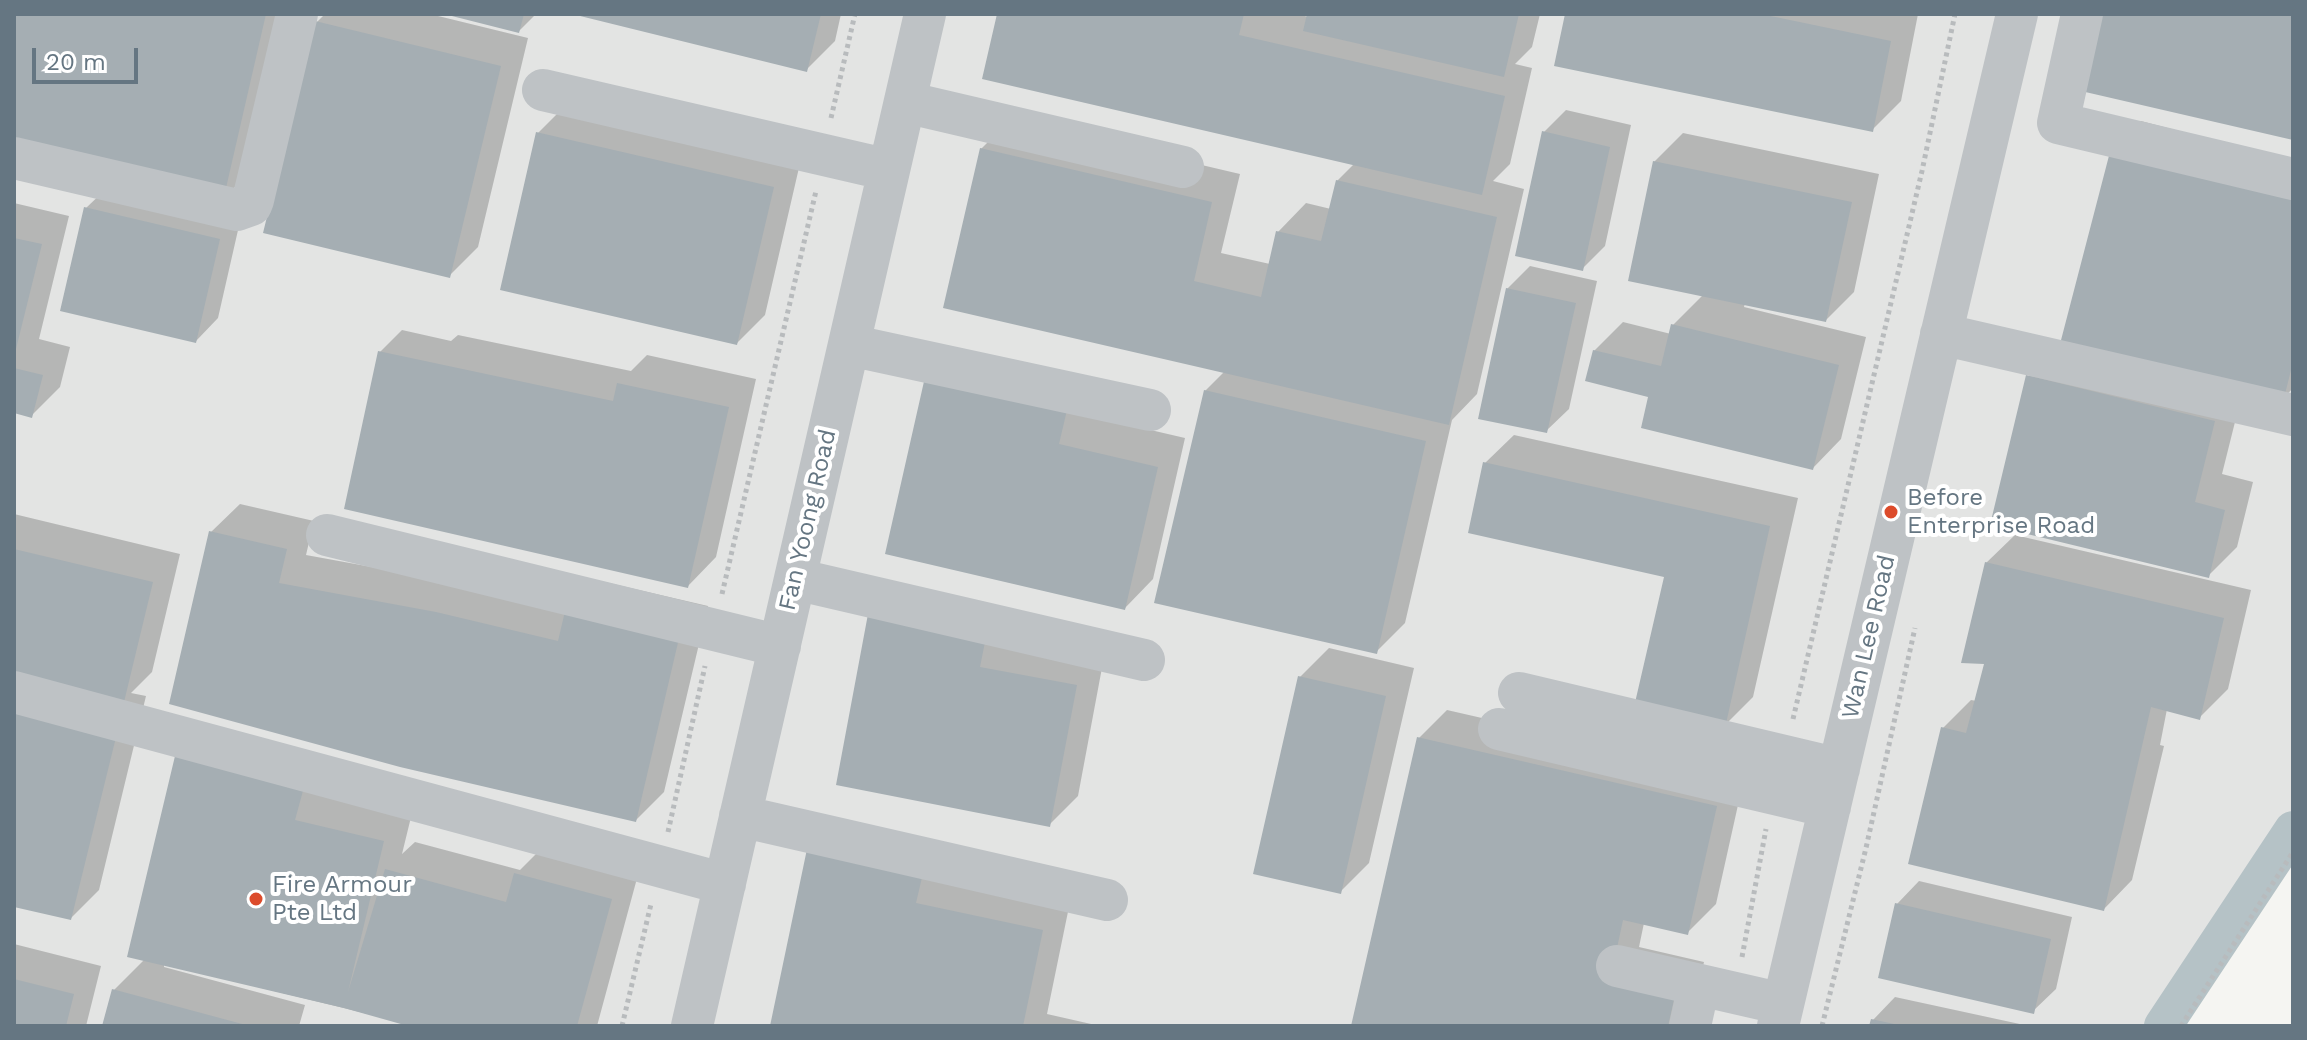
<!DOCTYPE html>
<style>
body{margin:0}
#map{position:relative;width:2307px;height:1040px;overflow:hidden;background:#f5f5f2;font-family:"Work Sans",sans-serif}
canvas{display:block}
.frame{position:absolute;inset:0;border:16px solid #657682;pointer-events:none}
.scale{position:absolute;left:32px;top:48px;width:106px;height:36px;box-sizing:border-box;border:4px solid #657682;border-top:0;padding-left:10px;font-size:24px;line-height:28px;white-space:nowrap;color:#657682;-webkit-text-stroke:6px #fff;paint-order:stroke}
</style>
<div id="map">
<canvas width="2307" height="1040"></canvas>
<div class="frame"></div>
<div class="scale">20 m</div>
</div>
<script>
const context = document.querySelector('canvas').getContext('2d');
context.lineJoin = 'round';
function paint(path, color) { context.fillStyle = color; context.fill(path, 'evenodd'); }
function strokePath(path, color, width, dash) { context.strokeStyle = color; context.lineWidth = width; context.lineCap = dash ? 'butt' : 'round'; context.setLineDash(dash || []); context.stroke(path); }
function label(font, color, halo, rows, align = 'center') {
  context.font = font + ' "Work Sans",sans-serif'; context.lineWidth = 8; context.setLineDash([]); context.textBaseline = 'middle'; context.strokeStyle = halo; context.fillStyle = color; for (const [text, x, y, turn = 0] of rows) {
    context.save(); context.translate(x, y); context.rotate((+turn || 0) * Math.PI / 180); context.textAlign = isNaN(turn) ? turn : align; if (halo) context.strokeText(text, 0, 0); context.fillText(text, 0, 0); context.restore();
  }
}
const built = new Path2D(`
 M14 14H2293V833L2171 1026H14Z`);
const shadow = new Path2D(`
 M14 14H287L251 171 223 199Z
 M325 14H430L528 38 478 247 449 276 317 22Z
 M448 14H536L519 31Z
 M575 14H841L835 41 806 70Z
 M999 14H1296L1309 17V14H1540L1532 47 1515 64 1532 68 1510 164 1493 181 1524 189 1477 394 1452 420 1405 623 1376 652 1205 391 1225 371 981 149 1010 120 1240 174 1221 253 1270 264 1278 232 1306 203 1331 209 1337 181 1355 163Z
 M1567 14H1918L1901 101 1872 130Z
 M566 105 801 159 765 315 737 343 538 133Z
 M1566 110 1631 125 1605 246 1582 269 1544 132Z
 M2141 121 2293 161V388L2282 400 2243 390 2222 474 2253 482 2237 547 2208 576 2028 376 2223 388 2113 149Z
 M1683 133 1879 174 1854 292 1826 320 1745 303 1744 307 1866 337 1841 439 1813 468 1651 395 1594 351 1623 322 1671 334 1673 325 1703 295 1654 162Z
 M109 186 241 217 218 318 196 341 86 208Z
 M14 203 69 216 39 339 70 347 60 387 32 415 14 411Z
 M1530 266 1597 281 1569 409 1546 431 1507 289Z
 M402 330 451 341 458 335 631 371 647 355 756 379 716 557 688 586 380 352Z
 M927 378 1185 438 1153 579 1125 608Z
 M1514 435 1798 498 1753 697 1724 726 1666 575 1485 463Z
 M240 504 314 521 306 555 465 584 596 580 708 606 664 792 636 820 400 765 211 532Z
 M14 514 180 554 152 672 131 693 146 696 99 890 71 918 14 905Z
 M2015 535 2251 590 2228 689 2199 718 2167 709 2160 745 2164 746 2132 880 2104 909 1943 728 1971 700 1977 701 1986 665V563Z
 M870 615 1104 657 1078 796 1049 825Z
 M1329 648 1414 668 1369 863 1340 892 1300 677Z
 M1447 710 1744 778 1716 904 1687 933 1644 923 1639 947 1704 962 1689 1026H1354L1419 738Z
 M177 757 412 813 402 854 415 842 520 870 544 846 639 871 597 1026H417L164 964V967L305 1005 299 1026H104L114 990 145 959Z
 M809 850 1070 902 1047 1014 1100 1026H772Z
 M1919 881 2072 917 2056 989 2033 1011 1897 904Z
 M14 944 101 966 86 1026H14Z
 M1895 997 2029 1026H1871L1873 1020Z`);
const canal = new Path2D(`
 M2163 1026 2293 830`);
const building = new Path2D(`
 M14 14H266L223 201 14 154Z
 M444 14H524L519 33Z
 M572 14H821L807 72Z
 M997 14H1244L1239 35 1505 96 1482 195 982 79Z
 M1307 14H1519L1504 77 1303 31Z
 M1565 14H1761L1891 41 1873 132 1554 66Z
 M2097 14H2293V140L2081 91Z
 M315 21 501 66 450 278 263 233Z
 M1542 131 1610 147 1583 271 1515 256Z
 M536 132 774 187 737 345 500 290Z
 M980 148 1212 202 1194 281 1261 297 1276 231 1321 241 1336 180 1497 217 1449 425 943 308Z
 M2111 148 2293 196V362L2283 402 2060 344Z
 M1653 161 1852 202 1826 322 1628 281Z
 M84 207 220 239 196 343 60 311Z
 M14 238 42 244 15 353H14Z
 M1506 288 1576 303 1547 433 1478 419Z
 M1671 324 1839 365 1813 470 1641 428 1648 397 1585 381 1593 350 1661 366Z
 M378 351 613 401 617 383 729 407 688 588 344 509Z
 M14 368 43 375 32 418 14 413Z
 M2026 375 2215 421 2195 502 2225 510 2209 578 1990 525Z
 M925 377 1067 410 1059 444 1158 467 1125 610 885 554Z
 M1204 390 1426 441 1377 654 1154 603Z
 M1483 462 1770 526 1725 728 1634 707 1664 577 1468 533Z
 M209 531 287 549 279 583 436 612 558 641 566 607 680 634 636 822 400 767 169 704Z
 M14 549 153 582 124 702 14 676Z
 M1985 562 2224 618 2200 720 2151 707 2104 911 1908 864 1941 727 1966 733 1984 664 1961 663Z
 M868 614 986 637 980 667 1077 685 1050 827 836 785Z
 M1298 676 1386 696 1341 894 1253 874Z
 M14 699 119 725 71 920 14 907Z
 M1417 737 1717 806 1688 935 1623 920 1611 976 1676 991 1668 1026H1351Z
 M175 756 304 787 295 820 384 841 348 992 385 869 506 902 514 873 612 899 577 1026H408L344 1008 127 957Z
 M807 849 923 873 916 903 1043 930 1023 1026H770Z
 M1895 903 2051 939 2034 1014 1878 978Z
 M14 979 74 994 66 1026H14Z
 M112 989 246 1025 245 1026H102Z
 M1871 1019 1899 1025 1898 1026H1869Z`);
const path = new Path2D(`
 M831 118 855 14
 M722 594 816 191
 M1793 719 1922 171 1955 14
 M668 832 705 666
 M1742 957 1766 829
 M622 1026 651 904
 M1822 1026 1866 848 1915 628
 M2181 1026 2293 852`);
const minor = new Path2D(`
 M2082 14 2058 123 2293 179
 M543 90 889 170
 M905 102 1183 167
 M14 158 237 210 251 205 253 200 297 14
 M1941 334 2293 415
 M849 345 1150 410
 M327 535 780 646
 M795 579 1144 660
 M14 692 725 884
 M1519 693 1839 769
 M1499 729 1830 807
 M740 816 1107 900
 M1617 966 1783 1004
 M692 1026 925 14
 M1690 1026 1699 985
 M1778 1026 2017 14`);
const markers = [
 [1891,512,8,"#dc4b2b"],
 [256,899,8,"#dc4b2b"]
];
const poiNames = [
 ["Before",1907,498],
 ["Enterprise Road",1907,526],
 ["Fire Armour",272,885],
 ["Pte Ltd",272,913]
];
const streetNames = [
 ["Fan Yoong Road",808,520,-77],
 ["Wan Lee Road",1869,637,-77]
];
paint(built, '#e3e4e3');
paint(shadow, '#0003');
strokePath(canal, '#b5c2c6', 38);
paint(building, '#a5aeb3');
strokePath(path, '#b8bbbd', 5, [4, 4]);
strokePath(minor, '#bec2c5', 42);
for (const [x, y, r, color] of markers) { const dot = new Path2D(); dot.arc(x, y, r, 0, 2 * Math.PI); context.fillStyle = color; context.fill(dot); strokePath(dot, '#fff', 3); }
label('24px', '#657682', '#fff', poiNames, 'left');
label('24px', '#657682', '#fff', streetNames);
</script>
